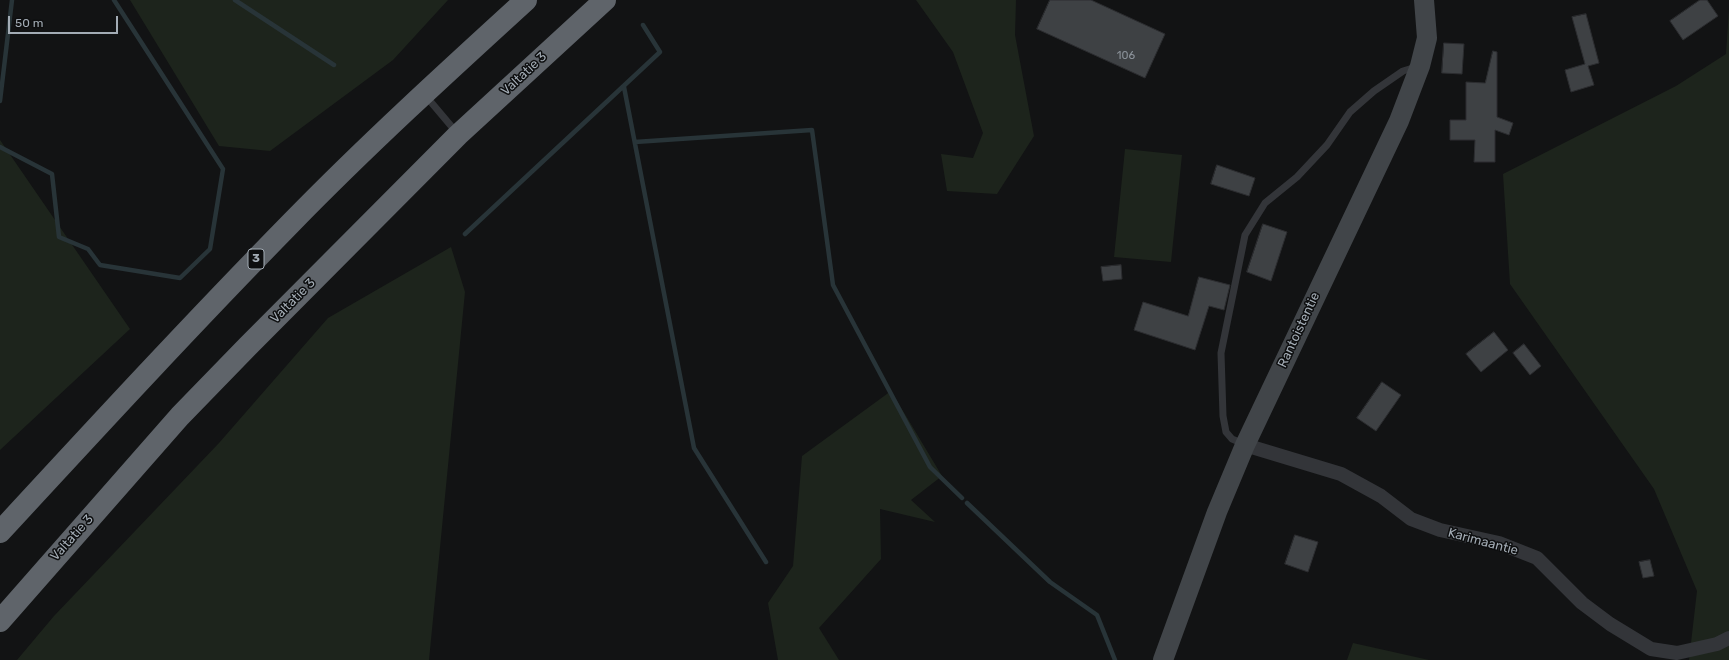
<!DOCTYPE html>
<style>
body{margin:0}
#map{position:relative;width:1729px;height:660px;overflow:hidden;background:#121314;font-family:Rubik,sans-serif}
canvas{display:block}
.scale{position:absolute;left:8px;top:16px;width:110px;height:18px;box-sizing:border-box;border:2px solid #a3acb5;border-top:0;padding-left:5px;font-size:12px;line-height:14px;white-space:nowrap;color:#a3acb5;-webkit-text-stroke:3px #0d0e0f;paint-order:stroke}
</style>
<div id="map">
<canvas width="1729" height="660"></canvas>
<div class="scale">50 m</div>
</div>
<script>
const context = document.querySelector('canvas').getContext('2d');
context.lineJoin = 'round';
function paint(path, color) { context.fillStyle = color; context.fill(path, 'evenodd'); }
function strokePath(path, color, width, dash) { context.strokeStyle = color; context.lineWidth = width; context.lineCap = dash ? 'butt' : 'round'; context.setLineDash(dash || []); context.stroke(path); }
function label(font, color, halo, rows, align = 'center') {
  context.font = font + ' Rubik,sans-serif'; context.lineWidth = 3; context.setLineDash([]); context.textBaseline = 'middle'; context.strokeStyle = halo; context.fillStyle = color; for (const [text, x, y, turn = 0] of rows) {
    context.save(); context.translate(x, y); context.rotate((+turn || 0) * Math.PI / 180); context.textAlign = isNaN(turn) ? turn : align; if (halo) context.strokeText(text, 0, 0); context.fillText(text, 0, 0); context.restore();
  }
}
const green = new Path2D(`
 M130 0H448L393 60 270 151 219 146Z
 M916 0H1016L1015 35 1034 136 997 194 947 191 941 154 973 158 983 133 953 52Z
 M1729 9V660H1689L1697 591 1654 489 1510 284 1503 174 1676 86 1726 54Z
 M0 140 130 329 0 450Z
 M1125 149 1182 155 1171 262 1114 257Z
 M451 247 465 292 429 660H17L54 616 219 443 328 318Z
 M891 391 942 476 911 500 935 522 880 509 881 559 819 628 839 660H778L768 603 793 566 802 456Z
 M1353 643 1429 660H1347Z`);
const stream = new Path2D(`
 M235 0 334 65
 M624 87 694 448 766 562
 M0 101 12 0
 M635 142 812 130 833 285 930 467 962 498
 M0 147 52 174 59 237 88 249 100 265 180 278 210 249 223 169 114 0
 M465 234 660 52 643 25
 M967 503 1050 582 1097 615 1115 660`);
const building = new Path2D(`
 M1050 0H1091L1165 34 1145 78 1037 29Z
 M1700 0H1707L1718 16 1683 40 1670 21Z
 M1586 14 1599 63 1588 66 1594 85 1571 92 1565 70 1585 64 1572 17Z
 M1444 43 1464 44 1462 74 1442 73Z
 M1493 51 1497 52V117L1513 123 1509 135 1495 130V162H1474L1475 140H1450V120H1466V82L1485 83Z
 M1217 165 1255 178 1249 196 1211 184Z
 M1263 224 1287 232 1271 281 1247 272Z
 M1121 265 1122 279 1103 281 1101 267Z
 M1199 277 1230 285 1224 310 1209 306 1195 350 1134 330 1143 302 1188 316Z
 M1494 332 1508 350 1481 372 1466 354Z
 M1524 344 1541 366 1530 375 1513 353Z
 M1382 382 1401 395 1376 431 1357 418Z
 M1295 535 1318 542 1308 572 1285 564Z
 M1650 560 1654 576 1643 578 1639 562Z`);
const lane = new Path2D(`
 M425 95 457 133
 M1244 444 1232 439 1226 432 1223 416 1221 353 1245 235 1265 203 1297 177 1327 145 1350 112 1374 91 1403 71 1416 67`);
const street = new Path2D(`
 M1245 445 1341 474 1381 496 1411 519 1440 530 1499 543 1537 558 1582 603 1610 624 1651 649 1677 653 1717 644 1729 638`);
const secondary = new Path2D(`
 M1163 660 1217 512 1245 445 1399 121 1420 66 1427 38 1424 0`);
const highway = new Path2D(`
 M0 532C96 428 192 324 291 223 366 146 446 73 526 0
 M0 621 180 416 248 346 458 135 605 0`);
const numberNames = [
 ["106",1126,56]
];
const shields = [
 [256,259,16]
];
const shieldNames = [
 ["3",256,259]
];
const streetNames = [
 ["Valtatie 3",524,74,-43],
 ["Valtatie 3",293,301,-45],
 ["Rantoistentie",1299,330,-65],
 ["Valtatie 3",72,538,-48],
 ["Karimaantie",1483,542,15]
];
paint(green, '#1d241c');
strokePath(stream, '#283438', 4.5);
paint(building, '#3e4144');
strokePath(building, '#2c2d30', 1);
strokePath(lane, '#333539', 7);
strokePath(street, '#333539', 14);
strokePath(secondary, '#414549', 20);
strokePath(highway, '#5f646a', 22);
label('11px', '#8a9199', null, numberNames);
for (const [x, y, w] of shields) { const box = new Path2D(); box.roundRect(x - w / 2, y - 10, w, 20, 3); context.fillStyle = '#0d0e0f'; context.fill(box); strokePath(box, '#a3acb5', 1); }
label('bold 12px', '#a3acb5', null, shieldNames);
label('13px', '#a3acb5', '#0d0e0f', streetNames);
</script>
